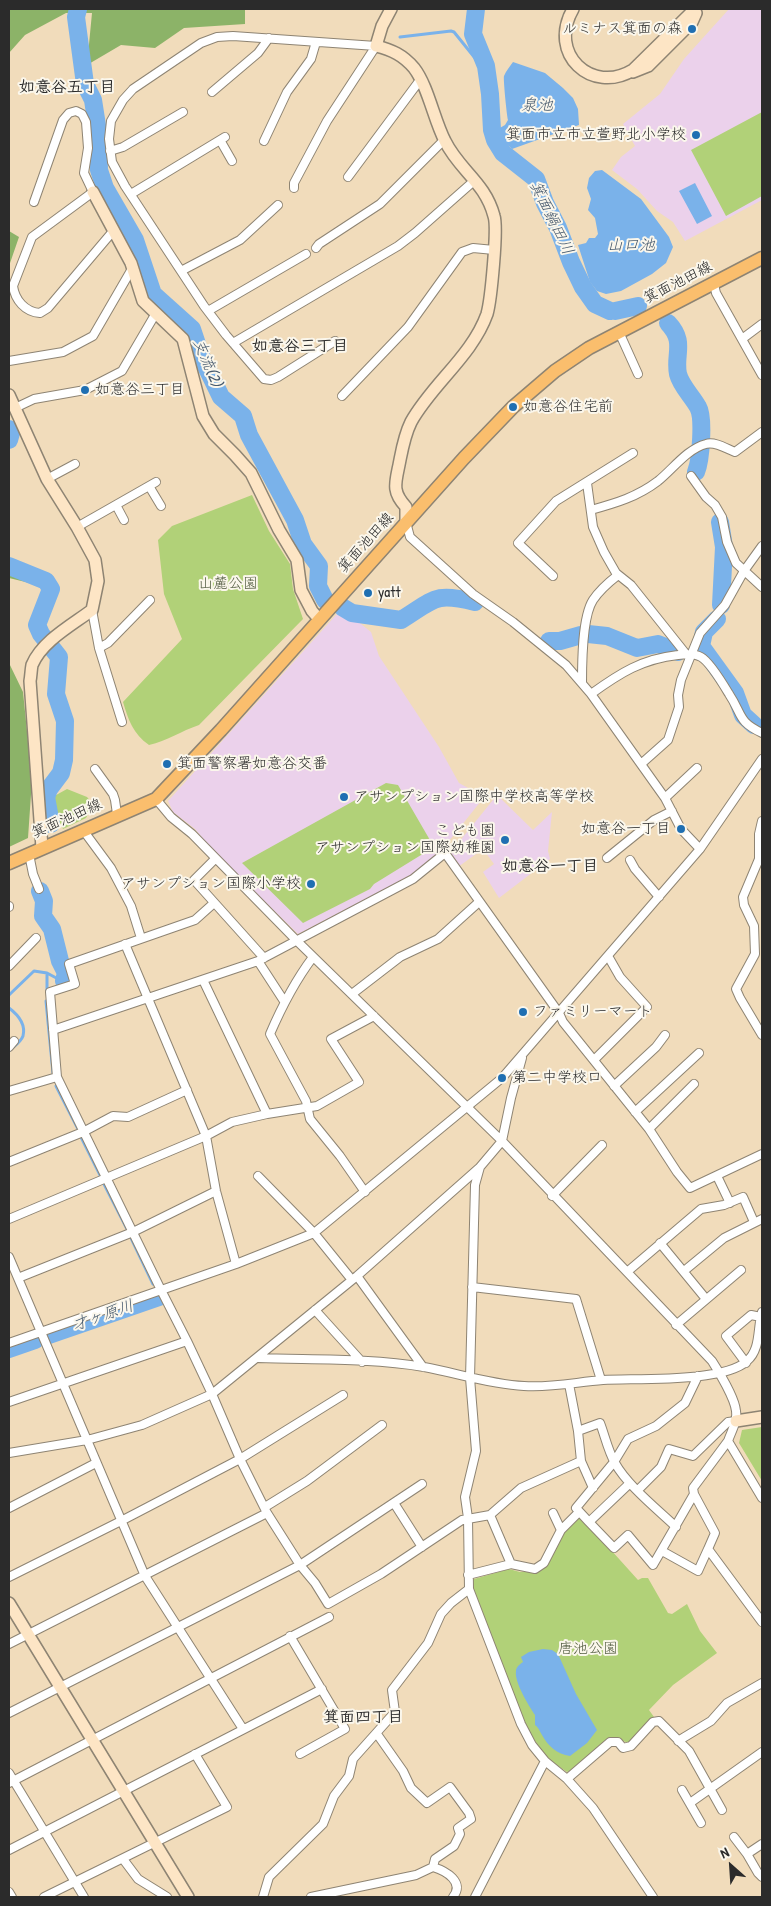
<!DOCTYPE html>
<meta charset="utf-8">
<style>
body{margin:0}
#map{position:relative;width:771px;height:1906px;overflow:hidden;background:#f1dcbb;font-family:"Patrick Hand",sans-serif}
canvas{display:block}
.frame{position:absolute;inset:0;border:10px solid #2b2b2b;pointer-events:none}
.north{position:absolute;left:706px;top:1841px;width:50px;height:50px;-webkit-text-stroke:4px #fbf7ec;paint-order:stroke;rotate:334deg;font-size:14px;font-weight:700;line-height:20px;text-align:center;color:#2b2b2b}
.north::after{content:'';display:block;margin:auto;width:18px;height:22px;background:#2b2b2b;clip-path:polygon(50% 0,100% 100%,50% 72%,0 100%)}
</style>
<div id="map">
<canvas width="771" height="1906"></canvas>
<div class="frame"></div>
<div class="north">N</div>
</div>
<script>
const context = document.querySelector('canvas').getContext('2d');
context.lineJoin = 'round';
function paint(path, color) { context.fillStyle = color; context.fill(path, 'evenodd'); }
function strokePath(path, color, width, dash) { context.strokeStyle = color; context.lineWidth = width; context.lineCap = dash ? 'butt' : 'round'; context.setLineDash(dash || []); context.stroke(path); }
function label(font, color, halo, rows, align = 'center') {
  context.font = font + ' "Patrick Hand","Klee One",sans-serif'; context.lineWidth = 4; context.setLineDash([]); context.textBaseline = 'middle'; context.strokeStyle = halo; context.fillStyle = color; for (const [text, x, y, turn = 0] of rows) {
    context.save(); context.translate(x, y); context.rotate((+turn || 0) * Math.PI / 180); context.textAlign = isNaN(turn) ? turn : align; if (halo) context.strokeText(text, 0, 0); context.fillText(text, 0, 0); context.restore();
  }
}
const built = new Path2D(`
 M729 9H762V200L685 241 673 222 657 211 637 189 612 170 621 157 635 146 623 124 660 94 684 59Z
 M337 614 347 619 351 616 371 632 379 656 439 747 459 783 479 794 481 801 441 851 410 876 298 934 213 851 195 829 173 812 168 801Z
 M497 795 533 830 552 812 548 851 550 859 499 898 483 872 494 864 483 849 458 867 450 853Z`);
const green = new Path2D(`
 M762 112V196L726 216 691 150Z
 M252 495 269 531 290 564 293 589 303 619 199 725C181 731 167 741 149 745 133 734 128 719 123 702L182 639 164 594 158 540 172 526Z
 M386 783 398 785 434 847 374 884 370 889 303 923 242 863Z
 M67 789 87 797 93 804 86 818 63 829 49 799Z
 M762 1427V1481L739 1443 742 1430Z
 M576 1518 584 1520 638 1580 642 1578H648L668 1613 672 1614 687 1604 700 1631 717 1653 673 1685 649 1710 654 1717 630 1744 617 1738 608 1739 577 1768 567 1772 548 1759 528 1731 474 1594 471 1583 474 1579 509 1569 520 1572 540 1570 545 1566 551 1557 561 1533Z`);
const forest = new Path2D(`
 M9 9H245V24L184 28 155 48 121 45 87 65 92 13H66L25 35 9 53Z
 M9 231 19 237 9 266Z
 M9 570 43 583 42 586 9 578Z
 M9 663 23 692 32 780 28 838 9 847Z`);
const water = new Path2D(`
 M513 62 545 73 563 88 573 98 578 109 579 125 512 149 502 139 498 129 505 125 508 120C507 117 503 78 504 76 506 71 510 66 513 62Z
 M602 170 641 199 669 237 673 247 666 263 652 274 621 291 606 294 597 291 590 282 578 245 586 243 589 238H595L598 234 595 218 588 210 591 199 587 188 589 178 595 171Z
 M695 183 712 216 697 224 679 191Z
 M543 1649 552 1650 558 1654 576 1694 597 1730 587 1743 570 1756C557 1754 548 1746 542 1735 539 1730 539 1728 535 1725V1715C529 1706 514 1682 516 1671 516 1667 520 1664 523 1662L521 1657 529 1652Z`);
const stream = new Path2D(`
 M400 37 451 31 454 32 487 73
 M47 991V973
 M9 995 34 971 47 973 60 980 65 979
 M46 1001 53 1073
 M9 1008C17 1014 26 1024 23 1036 21 1042 13 1047 9 1051
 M56 1086 78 1129
 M81 1137 100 1175
 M104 1184 127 1229
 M131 1238 153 1284`);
const river = new Path2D(`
 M78 9 76 17 85 84 93 100 98 132 99 170 105 188 135 240 153 294 192 329 201 356 221 397 243 416 249 435 295 520 303 544 319 566 318 586 325 600
 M476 9 473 34 486 66 490 94 492 130 495 140 503 153 536 179 545 203 558 228 571 262 583 287 595 304 610 311
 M615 311 638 306
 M668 323C686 342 674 354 678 374 681 386 692 396 698 407 704 417 701 460 696 472
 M9 429 11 433 9 440
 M720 522 724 547 721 605
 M9 566 46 581 51 589 37 625 41 634 59 657 56 694 65 721 64 760 61 773 49 789 46 797 51 824
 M342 607 352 613 401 620C435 599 434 592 475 602
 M717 619 704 632 701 646 735 693 743 715 754 725
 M588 634 607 636 637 648 658 644 678 652
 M549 641H560L581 635
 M40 891 44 901 43 916 52 929 60 961 66 973 64 981
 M46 1336 159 1297
 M9 1349 35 1340`);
const street = new Path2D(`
 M212 92 258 53 269 38
 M220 140 232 161
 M264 141 287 92 311 59 316 42
 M110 151 123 147 183 112
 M348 177 420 80
 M294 188V183L327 121 376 46 233 36 217 37 201 43 133 89 123 100 111 121 109 139 112 162 125 186 204 306 226 335 264 379 271 380 278 377 335 341
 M131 194 225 137
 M34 202 63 120 69 113 76 111 82 114 86 122 88 148 84 173 93 192 32 237 13 286C15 300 25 312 40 313L48 308 114 230
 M316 248 319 244 380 204 444 140
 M181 271 240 240 278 205
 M714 284 716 293 762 375
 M208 311 306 254
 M619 332 638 374
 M742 339 762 324
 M233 343 398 246 415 233 475 180
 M9 361 63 352 93 336 133 267
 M342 396 408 327 462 252 473 248 494 250
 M15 408 34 399 85 390 122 371 156 313
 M691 476 706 497 715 505 722 517 727 542 736 563 762 587
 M47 479 75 464
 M587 483 593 527 604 552 616 573 631 585 686 654
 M149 486 161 506
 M116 505 124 520
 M591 510C616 503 637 497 658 481 673 469 687 449 706 444 715 441 727 449 735 452L762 432
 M406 522 410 537 473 594 513 622 566 665 591 694 665 798 681 829 700 849
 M77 527 156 482
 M553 576 518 543 556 501 633 453
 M92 610 99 648 122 722
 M99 648 108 643 150 600
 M582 683C582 663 582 617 593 600 599 591 609 582 618 575
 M591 694C620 673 642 659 678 655 685 654 694 653 701 657 710 662 723 684 729 694 743 715 737 721 762 733
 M641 764 668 740 679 707 678 695 681 680 700 633 725 605 744 571 762 546
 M95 769 113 794 115 800 117 814
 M665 798 697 768
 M156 799 171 817 192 834 296 940 502 1141 712 1361C719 1372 735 1399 736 1411 738 1421 731 1432 728 1441L762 1498
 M762 821 759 834V859L743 897 744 905 754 926 755 954 736 989 740 998 762 1035
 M83 830 111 868 131 906 141 938
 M29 854 33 874 39 889
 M607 858 654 820 672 811
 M215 859 194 880 264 958
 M630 860 635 869 659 897
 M214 903 195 920 69 964 75 984 50 992 57 1077 161 1290 187 1341 212 1394 240 1459 267 1513 300 1565 315 1583 328 1604 381 1574 462 1520 490 1515 521 1488 581 1461
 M9 906V907
 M125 944 206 1136 216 1191 236 1264
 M313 957C295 981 282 1006 270 1034L306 1101 310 1119 340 1156 365 1192
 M258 961 284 1001
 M9 966 36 938
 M203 980 267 1114
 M352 994 400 957 438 939 479 902
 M53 1030 258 961 413 879 445 853 559 1013 563 1022 649 1129 677 1172 690 1188 762 1154
 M9 1047 14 1041
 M522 1058 511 1098 502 1141 480 1167 475 1185 470 1378 476 1451 465 1497 468 1518 469 1589 521 1724 532 1745 545 1761 567 1779 593 1808 653 1897
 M594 1060 647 1007 620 977 608 956
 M614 1086 656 1047 665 1035
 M9 1091 57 1077
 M635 1112 699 1053
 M649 1129 694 1084
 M9 1162 83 1132 113 1116 128 1117 187 1090
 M258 1176 314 1233 352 1280
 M717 1176 730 1203
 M552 1196 602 1145
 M9 1219 206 1136 232 1122 267 1114 317 1106 359 1082 331 1039 374 1016
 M660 1243 706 1299
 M9 1257 145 1576 243 1729
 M684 1271 724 1238 762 1219
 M627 1272 701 1209 724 1205 743 1197 754 1222
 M357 1276 423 1367
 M18 1278 133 1232 216 1191
 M472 1287 576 1299 601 1380
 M315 1310 362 1362
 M676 1325 741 1270
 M9 1343 236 1264 314 1233 502 1078 700 849 762 759
 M258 1358C312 1360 370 1358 424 1367 457 1373 489 1384 524 1386 550 1388 577 1382 603 1380 636 1378 723 1383 747 1361 761 1349 757 1329 762 1312
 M746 1363 726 1336 751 1315 761 1317
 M569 1384 578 1431 581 1461 593 1488
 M9 1402 187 1341
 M578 1431 600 1423C605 1436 608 1451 615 1463 627 1485 657 1509 676 1527
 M9 1453 87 1440 142 1425 212 1394 357 1276 479 1168
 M629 1484 589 1522 576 1508 614 1462 628 1439 656 1426 685 1403 698 1376
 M638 1490 661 1467 669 1449 693 1456 728 1422 736 1421
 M694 1494 715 1533 708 1549
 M394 1503 422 1547
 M265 1507 307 1481 382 1425
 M9 1508 96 1463
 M553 1513 561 1530
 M490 1515 511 1564
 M589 1522 614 1548 628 1535 653 1565 694 1494 693 1488 728 1441
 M662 1551 698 1571 708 1549 762 1622
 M468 1575 511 1564 535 1569 544 1563 561 1530 579 1512
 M9 1577 121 1521 240 1459 343 1395
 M290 1636 345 1729 300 1754
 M9 1644 267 1513
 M9 1713 300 1565 422 1484
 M377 1734 403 1771 411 1788 427 1803 450 1787 469 1813 471 1819 458 1828 460 1834 454 1846 435 1859 433 1867
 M678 1741 711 1721 727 1703 762 1683
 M9 1773 84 1897
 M567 1779 610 1742H618L623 1748 631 1746 653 1722 659 1721 689 1751 722 1810
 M9 1783 329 1617
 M682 1790 701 1823
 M690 1803 762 1752
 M734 1837 747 1854 758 1873 762 1877
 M9 1850 322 1689
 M747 1854 762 1844
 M123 1859 138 1879 167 1897
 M9 1892 12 1897
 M44 1897 227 1807 195 1754
 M263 1897 269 1877 323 1824 334 1796 349 1776 353 1759 395 1712 392 1690 428 1643 441 1614 451 1603 469 1589
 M311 1897 416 1875 433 1867C446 1871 465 1882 453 1897
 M475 1897 545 1761`);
const secondary = new Path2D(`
 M391 9 382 26 376 46C392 50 403 55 414 68 428 86 434 120 445 141 459 170 485 182 494 216 498 228 491 300 487 314 472 356 432 384 411 422 404 436 402 450 399 465 395 484 392 492 406 507V522
 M573 9C547 54 592 95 633 70L695 9
 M633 72 648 66 692 22 696 13
 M93 192 131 263 143 301 183 339 203 416 214 434 235 455 251 473 279 530 297 560 301 590 312 611 319 619
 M9 395 47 479 77 527 95 560 98 581 92 610C72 625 42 641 32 665 31 670 31 676 30 681L42 848
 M736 1421 762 1417
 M9 1603 188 1897`);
const primary = new Path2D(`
 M9 863 156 799 221 730 464 458 513 407 555 371 589 348 762 258`);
const markers = [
 [692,29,5,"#1f6fb2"],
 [696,135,5,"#1f6fb2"],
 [85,390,5,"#1f6fb2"],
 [513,407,5,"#1f6fb2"],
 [368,593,5,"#1f6fb2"],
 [167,764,5,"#1f6fb2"],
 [344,797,5,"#1f6fb2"],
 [681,829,5,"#1f6fb2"],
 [505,840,5,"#1f6fb2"],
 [311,884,5,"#1f6fb2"],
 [523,1012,5,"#1f6fb2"],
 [502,1078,5,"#1f6fb2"]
];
const poiNames = [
 ["ルミナス箕面の森",682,29,"right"],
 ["箕面市立市立萱野北小学校",686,135,"right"],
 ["如意谷三丁目",95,390],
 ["如意谷住宅前",523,407],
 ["yatt",378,593],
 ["箕面警察署如意谷交番",177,764],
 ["アサンプション国際中学校高等学校",354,797],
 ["如意谷一丁目",671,829,"right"],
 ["こども園",495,831,"right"],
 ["アサンプション国際幼稚園",495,848,"right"],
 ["アサンプション国際小学校",301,884,"right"],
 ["ファミリーマート",533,1012],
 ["第二中学校口",512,1078]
];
const streetNames = [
 ["箕面池田線",678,283,-27],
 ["箕面池田線",366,543,-48],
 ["箕面池田線",67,819,-24]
];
const parkNames = [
 ["山麓公園",228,584],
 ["唐池公園",588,1649]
];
const neighbourhoodNames = [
 ["如意谷五丁目",67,88],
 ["如意谷三丁目",300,347],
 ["如意谷一丁目",550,867],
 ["箕面四丁目",363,1718]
];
const waterNames = [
 ["泉池",537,106],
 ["箕面鍋田川",551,218,64],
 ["山口池",631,246],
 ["支流(2)",207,363,67],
 ["才ヶ原川",103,1316,-19]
];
paint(built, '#ebd1eb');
paint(green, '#b1d178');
paint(forest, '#8cb368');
paint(water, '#7ab2ea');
strokePath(stream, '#7ab2ea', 3);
strokePath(river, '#7ab2ea', 18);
strokePath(street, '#8e8473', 10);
strokePath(secondary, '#8e8473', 14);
strokePath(primary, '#8e8473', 15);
strokePath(street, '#fff', 8);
strokePath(secondary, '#fde5c5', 11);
strokePath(primary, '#fabe6d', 12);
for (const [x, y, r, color] of markers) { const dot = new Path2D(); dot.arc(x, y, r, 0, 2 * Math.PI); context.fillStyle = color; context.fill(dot); strokePath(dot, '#fbf7ec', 2); }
label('15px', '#2b2b2b', '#fbf7ec', poiNames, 'left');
label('15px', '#2b2b2b', '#fbf7ec', streetNames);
label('15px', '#535d42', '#fbf7ec', parkNames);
label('bold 16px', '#2b2b2b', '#fbf7ec', neighbourhoodNames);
label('italic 16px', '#475a6e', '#fbf7ec', waterNames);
</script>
